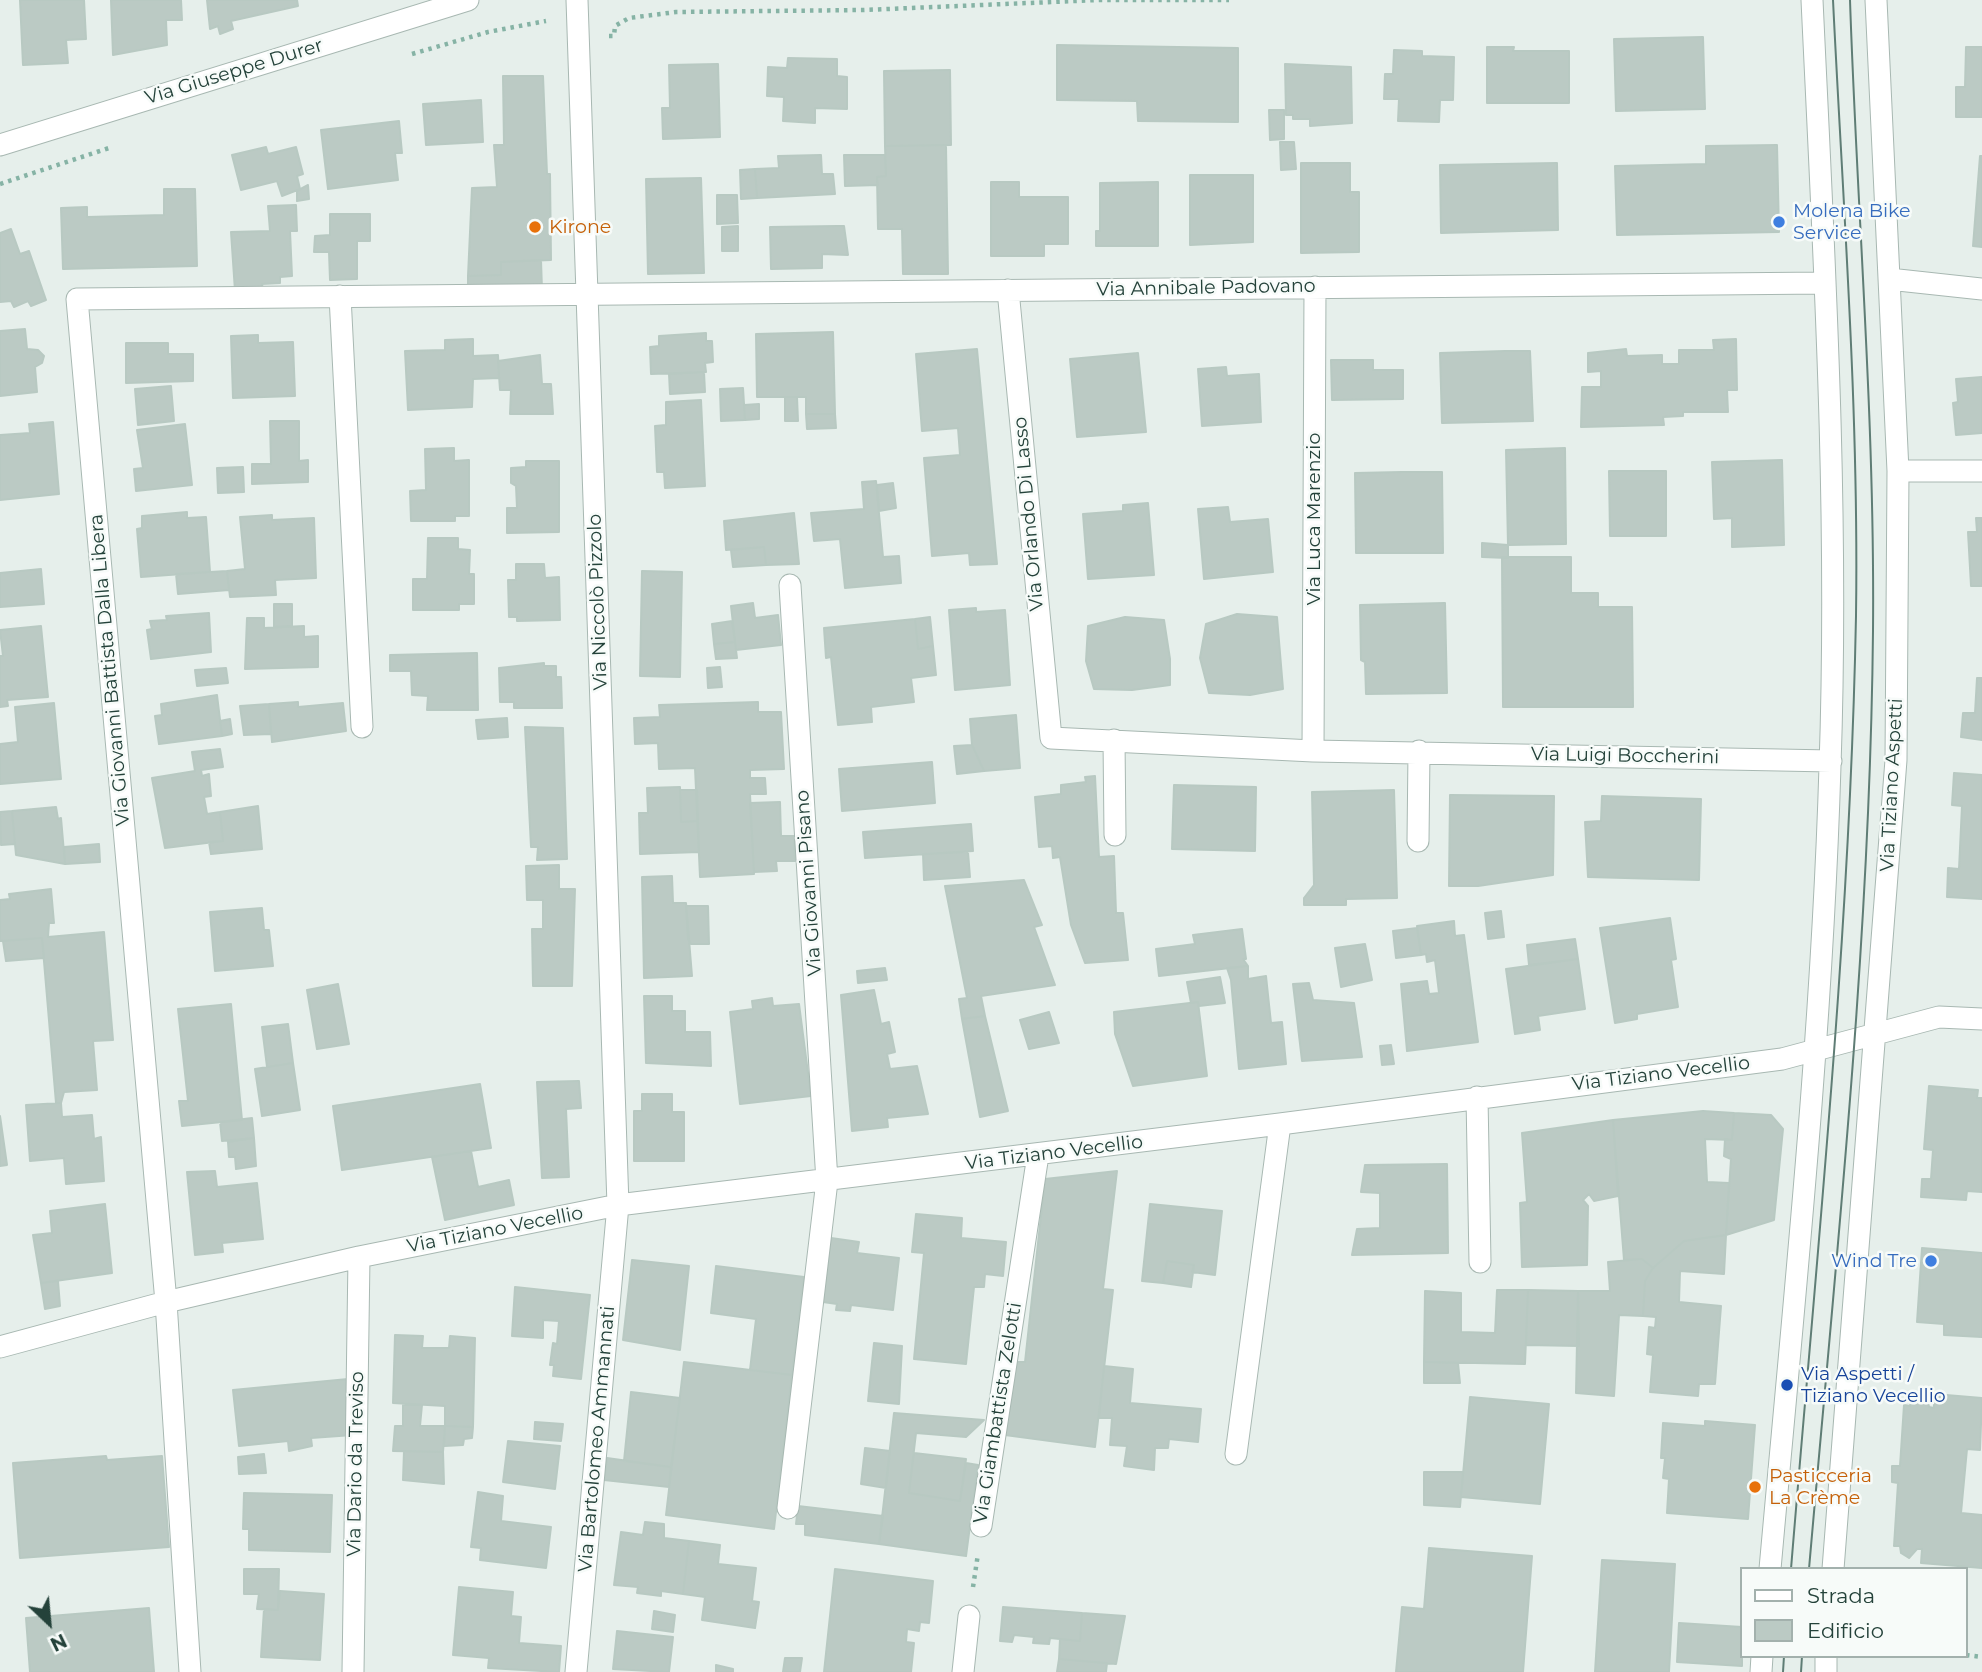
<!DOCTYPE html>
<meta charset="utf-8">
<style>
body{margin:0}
#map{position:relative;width:1982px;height:1672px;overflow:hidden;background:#e6efeb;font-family:Montserrat,sans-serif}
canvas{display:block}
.legend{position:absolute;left:1740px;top:1567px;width:228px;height:91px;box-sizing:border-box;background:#f7fbf9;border:2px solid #a3b1ad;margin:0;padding:9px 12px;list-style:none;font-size:21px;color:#24423a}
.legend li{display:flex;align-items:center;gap:14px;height:35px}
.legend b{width:35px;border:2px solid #a3b1ad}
.north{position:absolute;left:14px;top:1588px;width:70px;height:70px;-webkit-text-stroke:5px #f7fbf9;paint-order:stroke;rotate:154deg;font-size:19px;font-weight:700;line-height:28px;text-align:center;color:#24423a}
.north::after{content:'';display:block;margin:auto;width:24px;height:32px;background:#24423a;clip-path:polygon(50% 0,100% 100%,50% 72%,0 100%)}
</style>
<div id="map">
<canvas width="1982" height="1672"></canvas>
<ul class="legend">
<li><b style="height:9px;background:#fff"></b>Strada</li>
<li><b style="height:19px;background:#bbcac4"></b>Edificio</li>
</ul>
<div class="north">N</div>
</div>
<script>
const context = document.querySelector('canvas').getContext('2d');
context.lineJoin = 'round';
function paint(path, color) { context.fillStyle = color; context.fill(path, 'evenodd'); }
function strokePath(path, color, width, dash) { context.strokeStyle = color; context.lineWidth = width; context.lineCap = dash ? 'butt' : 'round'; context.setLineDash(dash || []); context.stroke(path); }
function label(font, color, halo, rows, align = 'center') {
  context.font = font + ' Montserrat,sans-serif'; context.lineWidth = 5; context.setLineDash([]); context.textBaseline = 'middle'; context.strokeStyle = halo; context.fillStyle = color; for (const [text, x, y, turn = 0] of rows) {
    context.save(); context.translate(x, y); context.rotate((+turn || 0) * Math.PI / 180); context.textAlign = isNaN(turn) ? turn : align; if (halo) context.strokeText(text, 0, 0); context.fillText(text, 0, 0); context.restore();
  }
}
const building = new Path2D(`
 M20 0H84L86 39 66 40 68 63 23 65Z
 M111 0H181L182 20H166L167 45 113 55Z
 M207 0H297L298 6 231 21 233 29 220 34 218 26 210 29Z
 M1703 37 1705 109 1616 111 1614 39Z
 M1057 45 1238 48V122L1138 121 1137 101 1057 100Z
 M1487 47H1514L1513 51H1569V103H1487Z
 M1966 47H1982V117H1956V87H1965Z
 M1394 50 1422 51V56L1454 57 1453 100H1440L1439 122 1398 121 1399 99H1384L1385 74H1393Z
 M788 58 837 59V76L847 77V109L815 108V123L783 121 784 97 767 96 768 67 787 68Z
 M718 64 720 137 663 139 662 108H670L669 65Z
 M1285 64 1351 67 1352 123 1310 126V119H1293V115H1286Z
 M950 70 951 145 885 146 884 71Z
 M503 76H543L547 174H550L551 260 501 262V275L468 276 472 188 497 187 494 145H504Z
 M481 100 483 142 426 145 423 104Z
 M1269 110H1284V139L1270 140Z
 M399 121 402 153H395L398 180 328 189 321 130Z
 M1280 142H1294L1296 169 1281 170Z
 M946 145 948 274H903L902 229H878L877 177 886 176 885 146Z
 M1777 145 1779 232 1617 235 1615 166 1706 164V146Z
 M266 147 268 154 296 147 303 174 297 176 300 189 282 196 277 181 241 190 232 155Z
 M821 155 822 174H833L835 194 757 198 755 169 779 168 778 156Z
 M844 155H885L886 176 877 177 878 185 845 186Z
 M1980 156H1982V247L1973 246Z
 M1301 163H1350V192H1359V252L1301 253Z
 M1557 163 1558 230 1441 233 1440 165Z
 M755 169 757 198 741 199 740 170Z
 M1190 175H1253V242L1190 245Z
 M701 178 704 273 648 274 646 179Z
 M991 182H1019V197H1068V244H1044V256H991Z
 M1158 182V246H1096V231H1100V183Z
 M308 185 309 199 297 201V191Z
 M164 189H195L197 266 63 269 61 208 87 207V217L164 215Z
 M717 195H737L738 223 717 224Z
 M296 205 297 231H290L292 276 280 277V283L262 284 263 290 235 291 231 232 270 231 268 206Z
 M330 214H370V241H357V279L330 280 329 252H314L315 236 330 235Z
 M738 226V251H722V227Z
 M837 226H844L848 255 822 254V268L771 269 770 227Z
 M11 229 20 254 29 251 46 300 31 306 28 301 14 307 11 301 0 302V233Z
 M541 260 542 290 468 291V276L501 275V262Z
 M25 329 27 349 38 350 44 356 42 363 35 367 37 392 0 396V331Z
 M833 332 835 414H806V397H757L756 334Z
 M706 333V341H712L713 362 705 363 706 372 651 374 650 347 659 346V336Z
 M258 335V343L293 342 295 396 233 398 231 336Z
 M473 339V356L498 355 499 378 473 379 472 407 408 410 405 351 445 350V340Z
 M1736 339 1737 390H1727L1728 412H1683V416L1663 417 1664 425 1581 427 1582 387H1601V371L1588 372V353L1626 349 1627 356 1662 355V364H1679V350H1714L1713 340Z
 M126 343H168V354H193V381L126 383Z
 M977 349 997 564 970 565 969 553 932 556 924 458 960 455 958 428 922 431 916 354Z
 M1505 351H1530L1533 421 1442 423 1440 353Z
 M1138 353 1146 432 1077 437 1070 359Z
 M540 355 542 384H551L553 414H510L511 390H500L498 361Z
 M1331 360H1373V370H1403V399L1332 400Z
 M1226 367 1227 376 1259 374 1261 422 1202 426 1198 369Z
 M704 372 705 392 670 394 669 374Z
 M1982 377V433L1956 435 1953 403 1958 402 1956 379Z
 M171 386 174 421 138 425 135 389Z
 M743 388 745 420 721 421 720 389Z
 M785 397H797L798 421H785Z
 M701 400 705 486 665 488 664 472H657L655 426 666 425V402Z
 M759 404V419L745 420 744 405Z
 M806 414H835L836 428 807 429Z
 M270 421H299V461L308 460V482L252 484V464H271Z
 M53 422 59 494 0 500V435L30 433 29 424Z
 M185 424 192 485 136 491 134 469 143 468 137 430Z
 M454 448V461L469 460V516H455V521H411L410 491 426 490 425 449Z
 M1565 448 1566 544 1508 545 1506 450Z
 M1782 460 1784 545 1732 547V518L1714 519 1712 462Z
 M526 461H559V532L507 533V508H517L516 486 511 483V468L526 467Z
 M243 467 244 492 218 493 217 468Z
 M1609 471H1666V536H1610Z
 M1402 472H1442L1443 553H1356L1355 473Z
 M876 481 883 557 899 556 901 583 845 588 840 539 814 541 811 513 864 509 862 482Z
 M893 483 896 508 879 511 877 485Z
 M1148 503 1154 575 1088 579 1083 514 1123 511V505Z
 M1228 507 1230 522 1268 519 1273 572 1204 579 1198 509Z
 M187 512V518L206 517 210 572 141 577 137 529 142 528V516Z
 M794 513 799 564 766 565 764 547 726 550 724 521Z
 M272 515V520L314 518 316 578 275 580 276 595 230 597 227 571 245 569 240 517Z
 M1976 518H1982V586H1971L1968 532H1977Z
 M428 538H458V549L470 550 469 574H474V604H459V610H413V579H427Z
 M1482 543 1508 545V558L1482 557Z
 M764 547 766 565 733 567 731 550Z
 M1502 557H1571V593H1598V607H1632L1633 707H1503Z
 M516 564H544L545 578 559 577 560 620 517 621V617H509L508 580H516Z
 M41 569 44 604 0 607V573Z
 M227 571 229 590 178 594 176 574Z
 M642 571 682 572 680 677 640 676Z
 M753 603 755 618 778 615 781 645 736 650 731 606Z
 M1445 603 1447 693 1366 694 1365 662 1361 660 1360 605Z
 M274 604H292V626L274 627Z
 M976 608V612L1005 610 1010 685 955 690 949 610Z
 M209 613 211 652 151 659 147 630 152 629 150 621 167 620 166 616Z
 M1237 614 1277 617 1283 689 1250 695 1209 693 1200 658 1206 624Z
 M930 617 933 646 918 649 915 619Z
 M1125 617 1164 620 1170 659V685L1132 690 1094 689 1086 661 1088 626Z
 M247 618H264V628L304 626V637L318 636V667L245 669Z
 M915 619 918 649 933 646 936 675 911 678 914 702 871 707 872 722 838 725 831 657 826 658 824 628Z
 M732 621 735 642 714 644 712 624Z
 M41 626 48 697 7 700 8 706 0 707V656H3L0 630Z
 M735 642 737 658 716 659 714 644Z
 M477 653 478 710H427L428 696 412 695 411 671H390V655Z
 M544 663V666H556V677H561L562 708H514V702H500L499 668Z
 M720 667 722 687 708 688 707 668Z
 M226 668 228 683 197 686 195 670Z
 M1977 678H1982V740L1961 737 1963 713H1975Z
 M217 695 222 736 159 744 155 716 162 715 161 704Z
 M298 702V707L343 703 346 731 272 742 269 704Z
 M758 702V712H781L784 769 750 770V778H765L766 794H750L754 874 700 877 695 768 659 769 658 743 635 744 634 718 660 717 659 705Z
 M54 703 61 779 0 784V744L18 742 15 707Z
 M269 704 271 734 244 735 240 706Z
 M1016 715 1020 768 984 771 972 745 970 719Z
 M507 718 508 737 478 739 476 720Z
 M230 719 232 734 222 736 220 721Z
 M525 727 563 728 567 859 537 860 538 847H531Z
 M972 745 984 771 957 774 954 746Z
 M220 749 223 767 201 770 202 776 209 774 211 796 204 797 207 814 220 812 223 841 165 848 152 778 195 771 192 752Z
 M932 762 935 803 842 811 839 769Z
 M1954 773 1982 775V899L1947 897 1948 868 1959 869 1962 806 1952 805Z
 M1095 776 1099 857 1114 856 1116 913H1123L1128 960 1085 963 1071 925 1060 857 1053 858 1052 846 1039 847 1035 797 1061 794V785L1086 782 1085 777Z
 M1174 785 1256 787 1255 851 1172 849Z
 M680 787 681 822 698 821 699 852 640 854 639 813H648L647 788Z
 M680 790H697L698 821 681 822Z
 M1394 790 1397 898 1346 899V905H1304V898L1314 885 1312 792Z
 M1450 795 1554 796 1553 875 1478 886H1449Z
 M1602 796 1701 799 1699 880 1588 877 1585 822 1601 821Z
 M780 802 781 836H794L795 861H776L777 871 754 872 750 803Z
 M258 806 262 849 211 854 209 842 223 841 220 812Z
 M56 807 58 819 61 818 65 864 16 855 12 811Z
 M12 811 15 844 1 845 0 812Z
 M971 824 973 851 865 858 863 832Z
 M99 844 100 862 65 864 64 847Z
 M968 852 970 877 924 880 923 854Z
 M559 865V889H575L572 986H533L532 929H543V900H527L526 866Z
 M672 876 673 903H686L692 976 644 978 642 877Z
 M1024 880 1042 925 1034 927 1055 985 981 996 985 1016 962 1019 959 999 967 998 945 886Z
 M51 889 54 923H49L48 937 104 932 113 1040 93 1041 97 1090 64 1092 61 1103H56L42 938 0 941V900L10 899 9 894Z
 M686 906H708L709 944H691L688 939Z
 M262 908 264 930H269L273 966 215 971 210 912Z
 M1501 911 1504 937 1488 939 1485 913Z
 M1670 918 1676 959 1671 960 1678 1007 1637 1014V1019L1615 1023 1600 928Z
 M1454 921 1455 936 1464 935 1478 1042 1407 1051 1401 984 1427 981 1429 994 1439 993 1435 960 1427 962 1426 954 1421 955 1417 926Z
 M1417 928 1421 955 1396 958 1393 931Z
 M1242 929 1246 959H1243L1248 966 1159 976 1156 949 1195 944 1193 935Z
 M42 938 44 958 6 961 3 941Z
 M1575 939 1578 959 1529 965 1527 945Z
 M1365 944 1372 980 1341 987 1335 948Z
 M1578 959 1585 1009 1538 1016 1540 1030 1515 1034 1506 969Z
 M1248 966V979L1266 976 1271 1023 1282 1022 1286 1064 1239 1069 1231 980 1227 968Z
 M885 968 887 980 858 983 857 971Z
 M1220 977 1225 1003 1199 1006 1198 1002 1191 1003 1187 982Z
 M1309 983 1313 1000 1354 1003 1362 1057 1302 1061 1293 984Z
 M338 984 349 1044 317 1049 307 990Z
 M874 990 881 1024 889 1022 895 1052 887 1054 890 1069 917 1066 928 1114 887 1118 888 1127 852 1131 841 995Z
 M644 996H672V1011H685V1032H710L711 1066 646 1063Z
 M772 998 773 1006 799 1004 811 1096 740 1104 730 1012 753 1009 752 1001Z
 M1198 1002 1207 1076 1133 1086 1115 1034 1114 1012Z
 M231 1004 242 1120 182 1126 179 1101H188L178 1009Z
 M1049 1012 1059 1043 1029 1049 1020 1020Z
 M985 1016 1008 1111 980 1117 962 1019Z
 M288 1024 293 1063 267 1067 262 1027Z
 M1391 1045 1394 1064 1382 1065 1380 1046Z
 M293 1063 300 1110 262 1116 255 1069Z
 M579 1081 581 1108 566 1109 569 1177 542 1178 537 1082Z
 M480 1084 491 1148 342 1170 333 1106Z
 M1929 1086 1978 1090 1977 1098H1982V1192L1967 1191 1966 1200 1921 1197 1922 1179H1931L1933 1150 1924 1149Z
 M642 1094H672V1112H684V1161H634V1111H642Z
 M61 1103 62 1117 92 1115 94 1139 101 1137 104 1181 66 1184 64 1158 30 1161 26 1105Z
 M1703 1111 1734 1113 1732 1140 1705 1139 1707 1182 1729 1183 1726 1235 1684 1241 1653 1268 1642 1259 1624 1260 1613 1120Z
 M1734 1113 1771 1115 1783 1129 1774 1220 1726 1235 1731 1159 1724 1156 1725 1139 1732 1140Z
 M0 1116 7 1165 0 1166Z
 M252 1118 254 1138 222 1141 220 1122Z
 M1613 1120 1618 1196 1594 1201 1589 1194 1583 1200 1588 1206 1587 1265 1522 1267 1520 1203 1527 1202 1522 1133Z
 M254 1138 256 1166 236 1169 235 1157H229L228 1142Z
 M471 1151 478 1187 509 1180 514 1205 445 1220 432 1157Z
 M1447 1164 1448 1253 1352 1255 1357 1229 1380 1228V1193L1361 1192 1365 1165Z
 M215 1171 217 1187 257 1183 263 1239 222 1243 223 1252 195 1255 187 1172Z
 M1117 1171 1103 1289 1113 1290 1095 1447 1005 1435 1016 1362H1025L1045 1179Z
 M105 1204 112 1273 41 1283 33 1235 52 1233 50 1211Z
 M1150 1204 1222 1211 1215 1275 1192 1272 1194 1265 1167 1261 1163 1283 1142 1281Z
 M916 1214 962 1218 961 1238 1006 1242 1003 1276 985 1274 984 1287H974L966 1364 914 1359 924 1253 912 1252Z
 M1726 1235 1724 1274 1680 1271 1679 1302 1721 1306 1715 1384H1699L1698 1396 1650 1392 1653 1355 1647 1354 1649 1327 1655 1328 1656 1317 1643 1316 1645 1281 1653 1268 1684 1241Z
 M831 1238 859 1242 857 1253 899 1258 893 1310 851 1305 850 1311 836 1310 837 1304 823 1302Z
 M1922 1248 1982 1253V1337L1944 1335V1324L1917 1322Z
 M1642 1259 1653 1268 1645 1281 1643 1316 1619 1315 1614 1396 1576 1393 1578 1291H1610L1608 1262Z
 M632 1260 689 1266 680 1350 623 1340Z
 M1167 1261 1194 1265 1191 1287 1163 1283Z
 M716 1266 804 1277 792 1375 750 1370 756 1319 711 1313Z
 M58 1281 60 1306 45 1309 41 1283Z
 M515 1287 590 1295 581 1379 553 1376 554 1365H550L553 1343 557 1344 559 1321 543 1320V1338L512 1336Z
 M1497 1290H1528L1525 1364 1424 1362 1425 1291 1461 1293V1332L1495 1333Z
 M1528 1290 1578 1291 1579 1346 1526 1345Z
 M395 1335 423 1336 422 1348H449L450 1336 475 1338 473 1427 445 1426V1406L393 1403Z
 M874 1343 902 1346 899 1404 868 1401Z
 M684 1362 792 1375 774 1529 666 1515Z
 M1424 1362 1458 1363 1460 1383H1424Z
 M1104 1366 1133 1369 1130 1403 1201 1409 1198 1442 1169 1439 1168 1448H1155L1154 1470 1124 1466 1127 1446 1110 1445 1112 1418H1099Z
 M348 1379 353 1435 311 1438 312 1446 289 1451 288 1441 239 1446 233 1390Z
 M631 1392 680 1398 671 1467 624 1461Z
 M1934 1394 1982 1398 1980 1450 1967 1449 1961 1513 1982 1515V1568L1921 1563 1922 1549H1917L1909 1558 1901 1553 1900 1546H1894L1898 1483 1892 1482V1466H1900L1904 1405 1910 1406 1912 1398 1920 1395 1928 1401 1929 1407 1934 1408Z
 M1470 1397 1549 1404 1540 1504 1461 1497Z
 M403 1405H422L420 1426H445L443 1452 393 1451 395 1426H403Z
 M894 1413 984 1420 966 1437 916 1433 909 1493 960 1501 966 1463 978 1465 966 1556 879 1544Z
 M1705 1421 1755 1425 1748 1519 1667 1513 1669 1479 1663 1478 1665 1458H1661L1663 1423 1705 1426Z
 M535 1422 563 1424 561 1441 534 1439Z
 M445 1426 473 1427 472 1438 464 1439 463 1445 444 1446Z
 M508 1441 560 1446 555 1489 503 1482Z
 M865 1448 890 1451 886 1488 861 1484Z
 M404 1451 443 1452 444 1484 403 1480Z
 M914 1453 966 1459 960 1501 909 1493Z
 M264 1454 266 1473 239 1474 238 1457Z
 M106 1456 107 1460 162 1456 169 1547 20 1558 13 1463Z
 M607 1458 671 1467 669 1487 604 1480Z
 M1424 1472H1463L1460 1507 1424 1505Z
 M478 1492 503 1496 501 1521 551 1527 546 1568 480 1560 481 1548 471 1547Z
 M244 1493 332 1495 330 1552 249 1550V1529H243Z
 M798 1506 883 1516 879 1544 805 1535V1524H796Z
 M645 1522 664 1524V1538L689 1541 683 1594 661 1591V1596L637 1593 638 1587 614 1585 621 1532 643 1535Z
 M689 1541 720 1545 718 1564 756 1568 752 1601 759 1602 755 1628 702 1620 705 1597 683 1594Z
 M1429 1548 1532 1556 1523 1672H1396L1402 1607 1424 1609Z
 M1602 1560 1675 1564 1669 1672H1595Z
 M244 1569H279L278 1610 257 1609 259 1594H244Z
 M835 1569 933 1581 929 1623 920 1622 919 1631 907 1629 906 1642 914 1643 911 1672H824Z
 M459 1587 513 1592 511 1616 521 1617 519 1643 561 1646 559 1672 488 1668 489 1658 453 1655Z
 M280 1591 324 1594 320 1660 261 1657 264 1609 278 1610Z
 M1003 1607 1082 1613 1080 1641 1050 1638 1049 1644 1033 1643 1034 1637 1014 1635 1012 1642 1000 1641Z
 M149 1608 154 1672H30L26 1618Z
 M654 1611 675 1615 673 1632 652 1629Z
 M1082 1613 1125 1616 1116 1664 1059 1659 1060 1639 1080 1641Z
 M1679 1623 1742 1627V1666L1677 1662Z
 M617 1631 673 1637 669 1672 613 1669Z
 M785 1658H802L800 1672H783Z
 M1059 1659 1107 1663 1106 1672H1057Z
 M716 1665 733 1669V1672H716Z`);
const path = new Path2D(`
 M609 36H614L615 26 629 18 676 12 864 10 1099 0H1229
 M412 54 488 32 546 21
 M0 184 112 147
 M973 1587 978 1554
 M1966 1655 1982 1657`);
const minor = new Path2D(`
 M0 145 468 0
 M1889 279 1982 289
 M1008 290 1051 738 1313 751 1831 761
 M340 296 362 727
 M1898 471H1982
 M1114 740 1115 835
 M1313 751 1315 287
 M1418 841 1419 751
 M1477 1097 1480 1262
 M0 1347 166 1302 359 1257 618 1205 1280 1124 1782 1059 1939 1017 1982 1019
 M1236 1454 1280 1124
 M788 1508 827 1181 790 585
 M981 1526 1038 1155
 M1770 1569C1794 1301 1822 1034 1830 766 1839 510 1824 255 1812 0
 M1833 1569 1896 760 1898 471 1876 0
 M190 1672 166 1302 77 299 1824 283
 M353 1672 359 1257
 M576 1672 618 1205 577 0
 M963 1672 969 1616
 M1761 1672 1762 1656
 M1826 1672V1656`);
const tram = new Path2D(`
 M1791 1569C1817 1251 1850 934 1856 616 1859 411 1843 205 1833 0
 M1809 1569C1836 1257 1870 944 1873 631 1875 420 1857 211 1850 0
 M1783 1672 1784 1656
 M1801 1672 1802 1656`);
const markers = [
 [1779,222,7,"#3f7fe0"],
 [535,227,7,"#e8710a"],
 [1931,1261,7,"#3f7fe0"],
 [1787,1385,7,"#1a4fb4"],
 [1755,1487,7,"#e8710a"]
];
const streetNames = [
 ["Via Giuseppe Durer",234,72,-17],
 ["Via Annibale Padovano",1206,288,-1],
 ["Via Orlando Di Lasso",1029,514,-95],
 ["Via Luca Marenzio",1314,519,-90],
 ["Via Niccolò Pizzolo",598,602,-92],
 ["Via Giovanni Battista Dalla Libera",110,670,-95],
 ["Via Luigi Boccherini",1625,756,1],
 ["Via Tiziano Aspetti",1892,785,-87],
 ["Via Giovanni Pisano",809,883,-94],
 ["Via Tiziano Vecellio",1661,1074,-7],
 ["Via Tiziano Vecellio",1054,1153,-7],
 ["Via Tiziano Vecellio",495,1230,-11],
 ["Via Giambattista Zelotti",998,1413,-81],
 ["Via Bartolomeo Ammannati",597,1439,-85],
 ["Via Dario da Treviso",356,1464,-89]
];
const shopNames = [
 ["Molena Bike",1793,211],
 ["Service",1793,233],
 ["Wind Tre",1917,1261,"right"]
];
const foodNames = [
 ["Kirone",549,227],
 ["Pasticceria",1769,1476],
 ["La Crème",1769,1498]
];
const transitNames = [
 ["Via Aspetti /",1801,1374],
 ["Tiziano Vecellio",1801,1396]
];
paint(building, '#bbcac4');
strokePath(building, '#b8c9c2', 2);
strokePath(minor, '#a8b8b2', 23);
strokePath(path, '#86b3a5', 4.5, [3.5, 5]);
strokePath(minor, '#fff', 21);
strokePath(tram, '#5f7d75', 2);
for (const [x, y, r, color] of markers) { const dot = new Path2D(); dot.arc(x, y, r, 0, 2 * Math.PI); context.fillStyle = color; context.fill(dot); strokePath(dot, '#f7fbf9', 2.5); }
label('19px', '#24423a', '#f7fbf9', streetNames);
label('19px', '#366cbe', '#f7fbf9', shopNames, 'left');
label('19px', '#c56008', '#f7fbf9', foodNames, 'left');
label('19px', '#164399', '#f7fbf9', transitNames, 'left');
</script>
